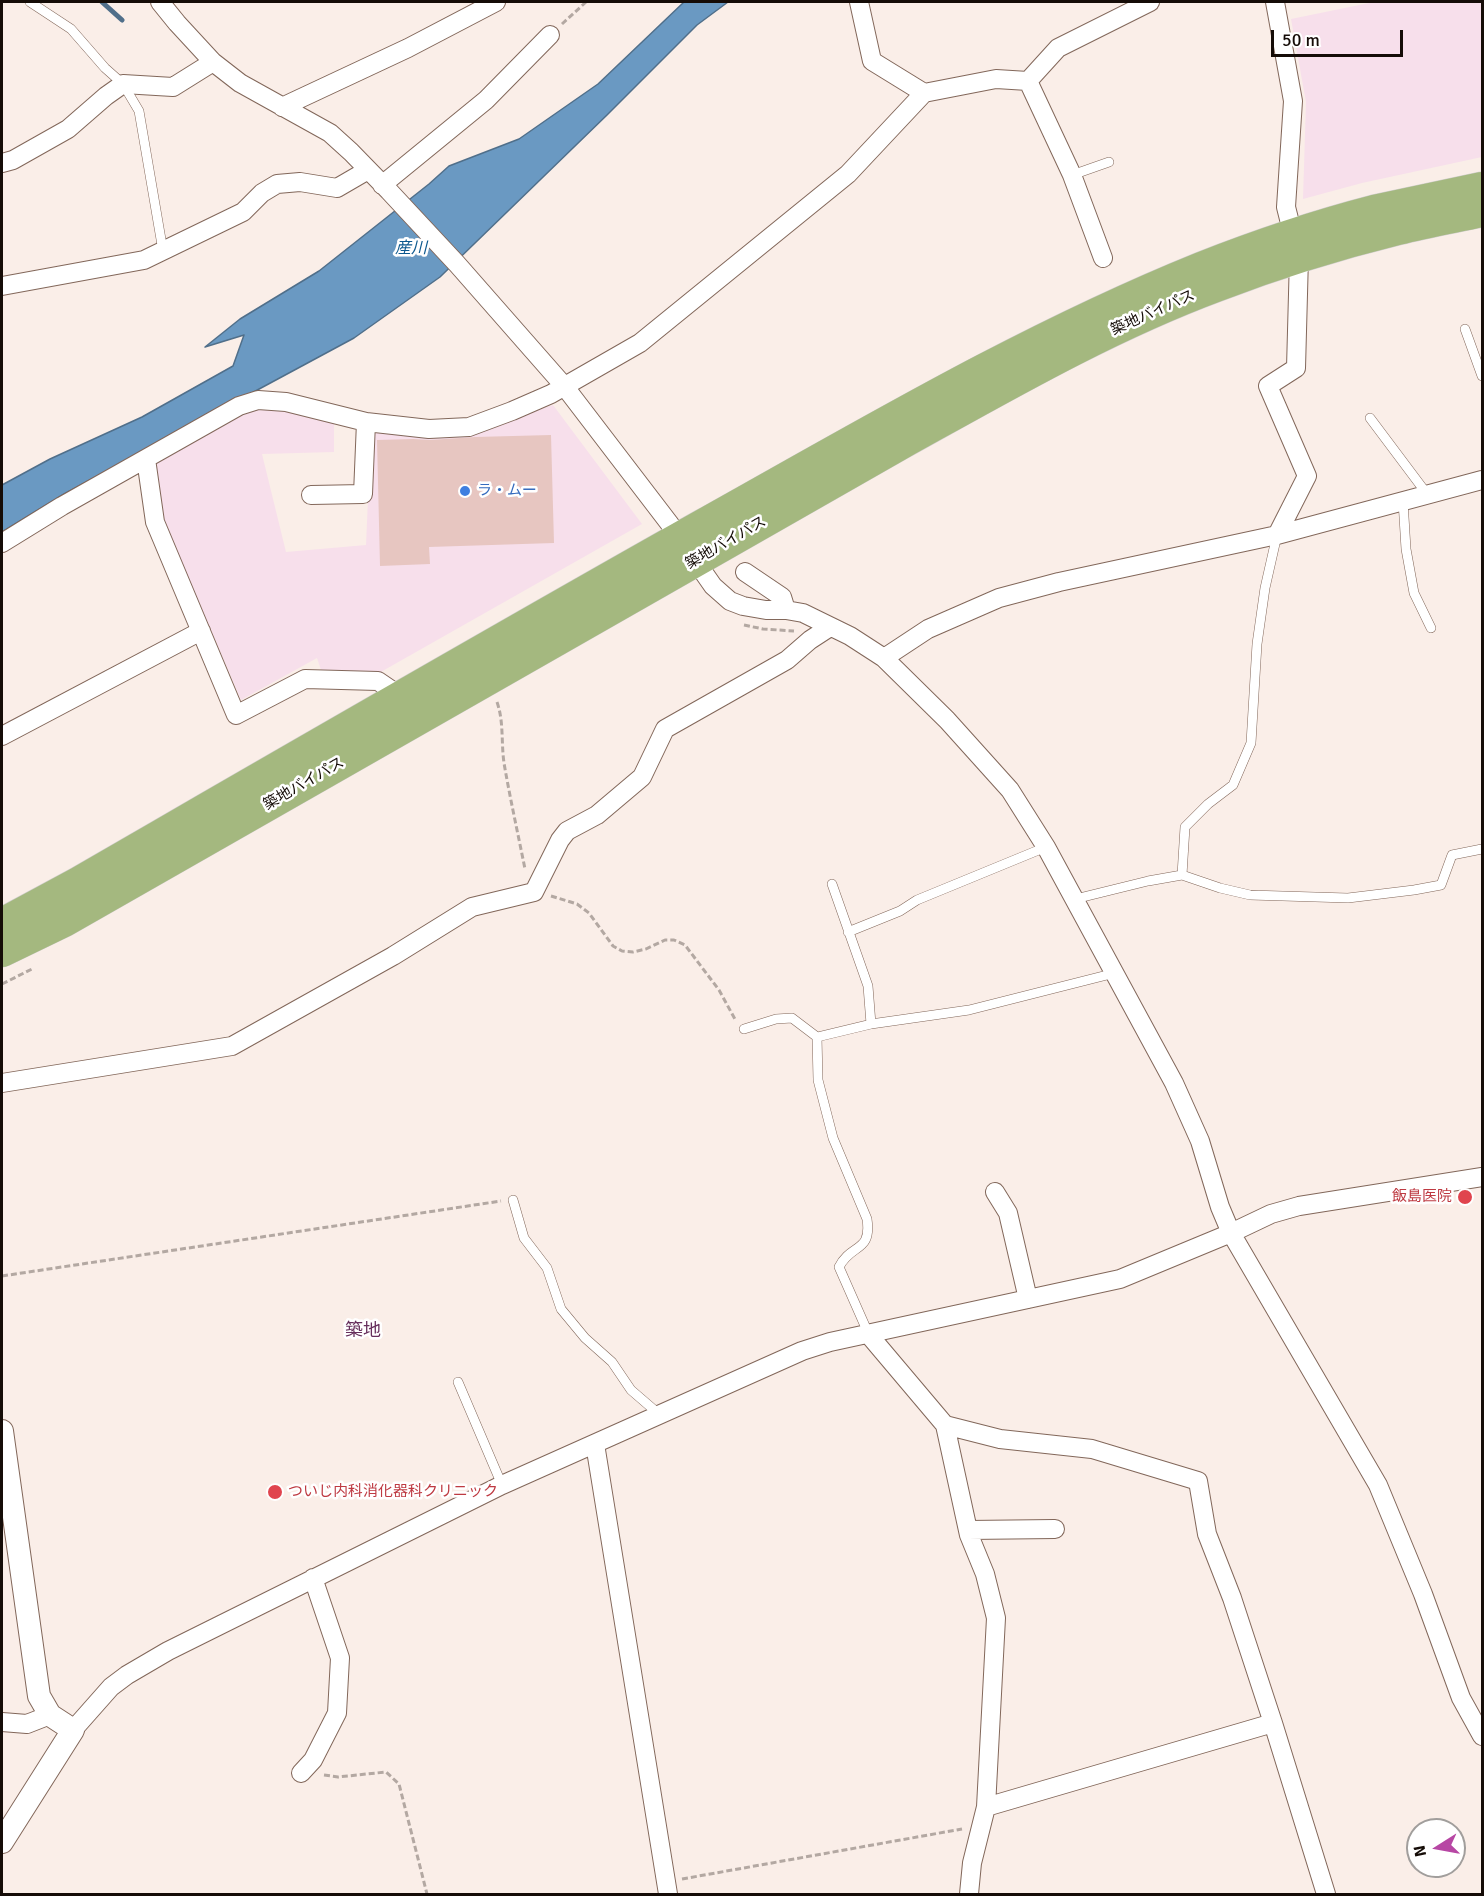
<!DOCTYPE html>
<meta charset="utf-8">
<style>
body{margin:0}
#map{position:relative;width:1484px;height:1896px;overflow:hidden;background:#faeee8;font-family:Signika,sans-serif}
canvas{display:block}
.frame{position:absolute;inset:0;border:3px solid #150c07;pointer-events:none}
.north{position:absolute;left:1406px;top:1818px;width:60px;height:60px;box-sizing:border-box;background:#fff;border:2px solid #a19e9c;border-radius:50%;rotate:259deg;font-size:16px;font-weight:700;line-height:24px;text-align:center;color:#150c07}
.north::after{content:'';display:block;margin:auto;width:21px;height:27px;background:#b747a4;clip-path:polygon(50% 0,100% 100%,50% 72%,0 100%)}
.scale{position:absolute;left:1271px;top:30px;width:132px;height:27px;box-sizing:border-box;border:3px solid #150c07;border-top:0;padding-left:8px;font-size:18px;line-height:21px;white-space:nowrap;color:#150c07;-webkit-text-stroke:4px #fff;paint-order:stroke}
</style>
<div id="map">
<canvas width="1484" height="1896"></canvas>
<div class="frame"></div>
<div class="north">N</div>
<div class="scale">50 m</div>
</div>
<script>
const context = document.querySelector('canvas').getContext('2d');
context.lineJoin = 'round';
function paint(path, color) { context.fillStyle = color; context.fill(path, 'evenodd'); }
function strokePath(path, color, width, dash) { context.strokeStyle = color; context.lineWidth = width; context.lineCap = dash ? 'butt' : 'round'; context.setLineDash(dash || []); context.stroke(path); }
function label(font, color, halo, rows, align = 'center') {
  context.font = font + ' Signika,"Noto Sans JP",sans-serif'; context.lineWidth = 5; context.setLineDash([]); context.textBaseline = 'middle'; context.strokeStyle = halo; context.fillStyle = color; for (const [text, x, y, turn = 0] of rows) {
    context.save(); context.translate(x, y); context.rotate((+turn || 0) * Math.PI / 180); context.textAlign = isNaN(turn) ? turn : align; if (halo) context.strokeText(text, 0, 0); context.fillText(text, 0, 0); context.restore();
  }
}
const commercial = new Path2D(`
 M1374 2H1482V157L1362 183 1303 199 1306 102 1291 19Z
 M553 405 642 524 379 673H322L317 658 241 700 163 519 153 461 243 411 258 407 285 406 334 420V452L262 454 286 552 366 545 371 430 515 417Z`);
const water = new Path2D(`
 M684 2H728L697 25 607 115 440 277 354 338 64 494 2 532V485L50 459 142 417 233 366 244 335 205 347 240 319 319 271 429 184 449 166 519 139 598 84Z`);
const stream = new Path2D(`
 M102 2 122 20`);
const building = new Path2D(`
 M551 435 554 543 429 547 430 564 380 566 377 440 413 439 430 440 475 437Z`);
const path = new Path2D(`
 M562 24 586 2
 M744 625 763 629 794 631
 M497 702C504 722 501 742 504 763 510 798 518 834 525 869
 M551 896 577 904 589 913 613 946 622 951 633 952 646 949 665 940H674L685 945 719 990 736 1021
 M2 984 34 968
 M2 1276 501 1201
 M324 1775 338 1777 386 1772 399 1784 427 1894
 M682 1879 962 1829`);
const service = new Path2D(`
 M30 2 71 29 105 68 123 84 139 111 163 251
 M1072 175 1109 162
 M1465 329 1482 376
 M1370 418 1427 494
 M1403 501 1406 549 1414 593 1431 628
 M1182 875 1185 827 1208 804 1233 785 1251 743 1257 644 1265 588 1277 535
 M832 884 868 986 871 1024
 M1075 899 1148 881 1182 875 1220 888 1250 895 1348 898 1414 890 1441 885 1452 855 1482 849
 M848 932 900 911 917 900 1046 847
 M744 1029 776 1019 792 1018 817 1037 871 1024 969 1010 1115 973
 M817 1037 818 1080 833 1138 867 1219C872 1253 851 1243 839 1267L869 1335
 M513 1200 524 1238 547 1268 561 1309 585 1338 612 1362 631 1390 660 1415
 M458 1382 502 1485`);
const minor = new Path2D(`
 M160 2 177 23 213 62 240 83 330 133 351 152 389 191 457 264 565 387 669 523 713 586 730 601 743 606 766 610H786L803 613 850 636 884 658 947 720 1010 790 1046 847 1174 1083 1200 1141 1220 1207 1231 1233 1378 1485 1423 1594 1461 1698 1482 1736
 M859 2 872 61 924 93 996 79 1028 81 1058 48 1150 2
 M1275 2 1293 101 1286 207 1293 235
 M1028 81 1072 175 1103 258
 M282 107 408 48 496 2
 M2 163 13 160 68 129 106 96 123 84 173 87 213 62
 M382 185 486 100 550 35
 M2 286 144 260 243 212 262 193 277 184 300 182 337 188 368 170
 M146 459 155 522 236 715 305 679 378 681 400 696
 M311 495 363 494 366 422
 M1277 535 1307 476 1268 386 1296 368 1299 257
 M2 543 62 506 239 406 258 400 286 402 366 422 429 429 469 427 512 411 551 394 640 343 848 174 924 93
 M745 572 782 597 786 610
 M884 658 928 629 999 598 1059 582 1277 535 1482 480
 M2 736 201 631
 M2 1083 232 1046 393 956 472 907 534 892 560 840 567 831 597 815 642 777 665 729 787 660 810 640 830 627
 M995 1192 1008 1213 1028 1299
 M869 1335 945 1425 969 1535 985 1574 996 1618 986 1807 972 1863 969 1894
 M945 1425 1000 1439 1092 1449 1198 1481 1207 1534 1232 1598 1273 1723 1326 1894
 M595 1444 668 1894
 M968 1530 1055 1529
 M2 1722 27 1724 50 1715
 M73 1730 111 1687 127 1675 168 1651 502 1485 802 1351 830 1342 1120 1279 1231 1233 1271 1214 1299 1206 1482 1177
 M301 1773 313 1760 337 1713 340 1658 313 1578
 M986 1807 1273 1723`);
const tertiary = new Path2D(`
 M2 1431 39 1696 50 1715 73 1730 2 1842`);
const trunk = new Path2D(`
 M2 924 78 883C286 763 493 643 703 525 866 434 1028 338 1201 268 1257 246 1316 226 1374 211 1410 203 1446 196 1482 188
 M2 951 64 921 900 444C1003 387 1106 327 1216 286 1276 263 1337 244 1398 229 1426 222 1454 217 1482 211`);
const markers = [
 [465,491,6,"#3f7fe0"],
 [1465,1197,8,"#e0444e"],
 [275,1492,8,"#e0444e"]
];
const streetNames = [
 ["築地バイパス",1153,313,-24],
 ["築地バイパス",726,543,-30],
 ["築地バイパス",304,784,-30]
];
const shopNames = [
 ["ラ・ムー",477,491]
];
const healthNames = [
 ["飯島医院",1452,1197],
 ["ついじ内科消化器科クリニック",288,1492,"left"]
];
const waterNames = [
 ["産川",411,249]
];
const quarterNames = [
 ["築地",363,1331]
];
paint(commercial, '#f7dfeb');
paint(water, '#6a99c2');
strokePath(water, '#506f8a', 1.5);
strokePath(stream, '#506f8a', 5);
paint(building, '#e7c6c1');
strokePath(service, '#82675a', 10);
strokePath(minor, '#82675a', 20);
strokePath(tertiary, '#82675a', 24);
strokePath(trunk, '#d0cecd', 33);
strokePath(path, '#b3a8a2', 3, [6, 3]);
strokePath(service, '#fff', 9);
strokePath(minor, '#fff', 18);
strokePath(tertiary, '#fff', 22);
strokePath(trunk, '#a4b87f', 32);
for (const [x, y, r, color] of markers) { const dot = new Path2D(); dot.arc(x, y, r, 0, 2 * Math.PI); context.fillStyle = color; context.fill(dot); strokePath(dot, '#fff', 2); }
label('15px', '#150c07', '#fff', streetNames);
label('15px', '#366cbe', '#fff', shopNames, 'left');
label('15px', '#be3a42', '#fff', healthNames, 'right');
label('italic 16px', '#0c588e', '#fff', waterNames);
label('18px', '#662f5c', '#fff', quarterNames);
</script>
